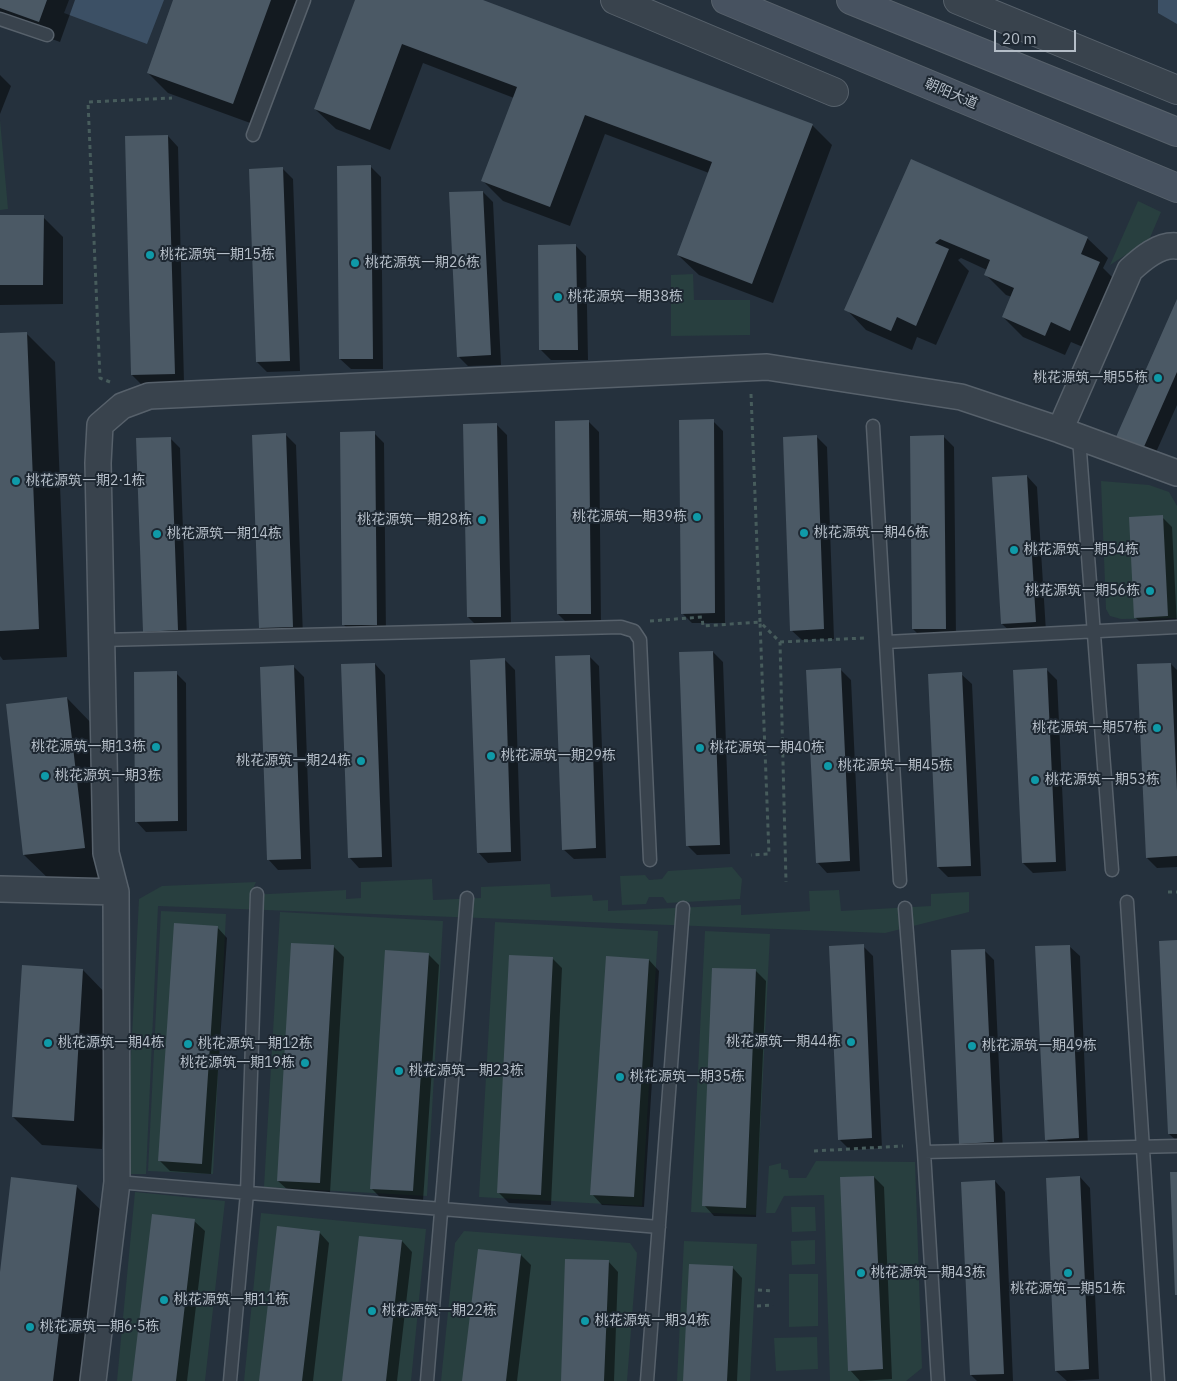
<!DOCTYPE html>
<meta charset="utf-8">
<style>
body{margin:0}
#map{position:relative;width:1177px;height:1381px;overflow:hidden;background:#25313d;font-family:"IBM Plex Sans",sans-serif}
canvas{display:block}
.scale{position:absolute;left:994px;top:30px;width:82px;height:22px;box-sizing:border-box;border:2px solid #b5bec8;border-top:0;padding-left:6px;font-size:15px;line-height:18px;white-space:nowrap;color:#b5bec8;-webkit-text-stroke:4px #1e2832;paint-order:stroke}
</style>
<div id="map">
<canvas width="1177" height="1381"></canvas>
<div class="scale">20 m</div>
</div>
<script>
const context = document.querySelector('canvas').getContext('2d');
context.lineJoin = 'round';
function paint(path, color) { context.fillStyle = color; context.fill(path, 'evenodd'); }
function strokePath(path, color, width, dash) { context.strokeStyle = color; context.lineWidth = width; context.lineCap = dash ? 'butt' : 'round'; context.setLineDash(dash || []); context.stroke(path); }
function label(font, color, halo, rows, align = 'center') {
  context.font = font + ' "IBM Plex Sans","Noto Sans SC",sans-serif'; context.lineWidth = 4; context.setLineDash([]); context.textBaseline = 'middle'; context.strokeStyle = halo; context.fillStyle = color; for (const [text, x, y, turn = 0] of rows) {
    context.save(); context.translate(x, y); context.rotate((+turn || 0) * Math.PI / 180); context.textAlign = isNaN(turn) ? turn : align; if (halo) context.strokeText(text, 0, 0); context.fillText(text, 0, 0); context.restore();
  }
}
const green = new Path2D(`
 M0 120 8 209 0 210Z
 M1138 201 1161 212 1149 240 1110 265Z
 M693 274 694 300H750V335L671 336V275Z
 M1101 481 1149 485 1169 492 1177 506V618L1121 619 1110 616 1106 609Z
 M732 867 742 879 740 899 667 903 663 897H649L646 904 622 905 620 876 645 875 649 880 662 879 668 871Z
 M432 879 433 900 481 898V887L550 884 551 897 592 895 593 901 608 900V911L741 905V915L810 911 809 891 839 890 841 911 931 906V894L969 892V912L885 933 158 906 146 1174H125L139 899 162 886 256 882 250 895 346 890V899L361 898V882Z
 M161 911 226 914 213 1174 148 1171Z
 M280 912 443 921 427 1196 264 1187Z
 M495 922 658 931 642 1206 479 1197Z
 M705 931 770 934 756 1215 691 1212Z
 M816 1161 915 1162 922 1368 906 1381H830L824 1195 784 1196 775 1213H766L769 1166 781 1163V1169L788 1170 789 1178H806Z
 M135 1192 225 1201 205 1381H117Z
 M791 1207H815L816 1231 792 1232Z
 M261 1213 426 1229 411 1381H244Z
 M464 1231 630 1243 637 1253 627 1381H441L455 1243Z
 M815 1240V1264L792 1265 791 1241Z
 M684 1241 757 1244 750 1381H677Z
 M818 1274V1326L789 1327V1274Z
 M817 1337 818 1369 776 1371 774 1338Z`);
const water = new Path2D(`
 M69 0H164L147 44 64 13Z
 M1158 0H1177V24L1158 13Z`);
const shadow = new Path2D(`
 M0 0H75L60 42 0 20Z
 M174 0H298L253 124 168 93 148 73Z
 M357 0H479L812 125 832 145 773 303 699 275 678 255 709 173 605 134 570 226 503 201 483 181 514 98 423 63 390 150 336 129 315 109Z
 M0 75 11 86 0 114Z
 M168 136 178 147 184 383 142 385 132 375Z
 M911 161 1087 238 1108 258 1103 268 1119 284 1090 350 1071 342 1065 355 1023 337 1003 317 1012 297 1006 295 985 274 987 270 961 258 958 260 969 271 936 345 917 337 912 350 866 330 846 309Z
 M371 167 381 177 383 369H351L340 359Z
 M283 169 293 179 300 371 267 372 257 362Z
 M483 192 493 202 501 365 468 366 458 356Z
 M0 217H43L63 237V304L0 305Z
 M576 246 586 256 588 360H551L541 350Z
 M1177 302V405L1153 459 1128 447 1117 437Z
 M26 333 55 362 67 657 3 660 0 656V334Z
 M713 421 723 431 725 623H692L682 613Z
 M589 422 599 432 601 624H568L558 614Z
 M497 425 507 435 511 626 478 627 468 617Z
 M374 433 384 443 386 635H354L344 625Z
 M286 435 296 445 303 637 271 638 260 628Z
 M817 437 827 447 834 639 802 640 791 630Z
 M944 437 954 447 956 638 923 639 913 629Z
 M170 438 180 448 187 640 155 641 144 631Z
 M1027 476 1037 487 1046 632 1013 634 1002 624Z
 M1162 517 1172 527 1177 626 1146 628 1135 617Z
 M713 652 723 662 730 854 697 855 687 845Z
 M589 656 599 666 606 858 574 859 563 849Z
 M504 659 515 670 521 861 488 863 478 852Z
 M375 664 385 675 392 867 359 868 349 857Z
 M1171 664 1177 670V867L1157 868 1147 858Z
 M294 667 304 677 311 869 278 870 268 859Z
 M840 669 851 680 860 871 827 873 817 862Z
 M1047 670 1057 680 1066 871 1033 873 1023 863Z
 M176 673 186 683 187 831 146 832 136 821Z
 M961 674 972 684 981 876 948 877 938 867Z
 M67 698 95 727 113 876 53 883 24 855Z
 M217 927 227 938 211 1174 170 1171 160 1161Z
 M1177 941V1141L1169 1134Z
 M863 946 873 956 882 1148 850 1150 839 1139Z
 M1069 946 1080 956 1088 1148 1056 1149 1046 1139Z
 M334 947 344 957 330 1193 289 1191 278 1181Z
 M984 950 994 960 1003 1152 971 1154 961 1144Z
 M428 954 439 965 423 1201 381 1198 371 1188Z
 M552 958 562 968 551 1205 509 1203 498 1192Z
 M649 960 659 971 644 1207 602 1205 592 1194Z
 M83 970 111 999 102 1149 42 1145 13 1117Z
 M755 970 766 981 756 1217 714 1216 704 1205Z
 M874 1177 884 1187 892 1379 860 1381 850 1370Z
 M1080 1177 1090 1188 1099 1379 1067 1381 1056 1371Z
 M995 1181 1005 1192 1013 1381H977L971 1375Z
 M76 1186 105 1214 85 1381H0V1283Z
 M194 1221 205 1231 187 1381H133Z
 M319 1232 329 1243 313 1381H260Z
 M402 1241 412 1252 397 1381H343Z
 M521 1255 531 1265 517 1381H463Z
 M608 1261 618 1272 614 1381H562Z
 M732 1267 742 1278 737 1381H685Z`);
const building = new Path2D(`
 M0 0H47L39 22 0 8Z
 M173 0H271L233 104 147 73Z
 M355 0H483L813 124 752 284 677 255 712 162 585 115 550 207 481 181 517 87 402 44 370 130 314 109Z
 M168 135 175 374 131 375 125 136Z
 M911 159 1088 237 1081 254 1100 262 1070 331 1051 322 1045 336 1002 317 1014 288 984 275 990 260 940 239 935 243 949 249 916 326 897 317 891 331 844 310Z
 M371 165 373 359H339L337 166Z
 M283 167 290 361 256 362 249 169Z
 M483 191 491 355 457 357 449 192Z
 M0 215H44L43 285H0Z
 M576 244 578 350H539L538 245Z
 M1177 299V372L1143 449 1116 437Z
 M27 332 39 629 0 631V333Z
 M714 419 715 613 681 614 679 420Z
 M589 420 591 614H557L555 421Z
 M497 423 501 617H467L463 424Z
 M375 431 377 625H342L340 432Z
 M286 433 293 627 259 628 252 435Z
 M817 435 824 629 790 631 783 437Z
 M944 435 946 629H912L910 436Z
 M171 437 178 630 143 632 136 438Z
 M1027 475 1036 622 1001 624 992 477Z
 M1163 515 1168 616 1134 618 1129 517Z
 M713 651 720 845 686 846 679 652Z
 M590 655 596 848 562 850 555 656Z
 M505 658 511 852 477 853 470 660Z
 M375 663 382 857 348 858 341 664Z
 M1171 663 1177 791V856L1146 858 1137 664Z
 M294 665 301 859 267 860 260 667Z
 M841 668 850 861 816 863 806 670Z
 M1047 668 1056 862 1022 863 1013 670Z
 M177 671 178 821 135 822 134 672Z
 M962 672 971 866 937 867 928 674Z
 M67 697 85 848 23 855 6 704Z
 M174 923 218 926 202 1164 158 1161Z
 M1177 940V1134H1168L1159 941Z
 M291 943 334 945 320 1183 277 1181Z
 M864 944 872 1138 838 1140 829 946Z
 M1070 945 1079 1138 1045 1140 1035 946Z
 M985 949 994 1142 959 1144 951 950Z
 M385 950 429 953 413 1191 370 1189Z
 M509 955 553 957 541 1195 497 1193Z
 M606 956 649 959 634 1197 590 1195Z
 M22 965 83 969 74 1121 12 1117Z
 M712 968 756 969 746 1208 702 1206Z
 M1170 1172H1177V1295H1175Z
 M874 1176 883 1369 848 1371 840 1177Z
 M1080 1176 1089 1369 1055 1371 1046 1178Z
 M11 1177 77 1185 53 1381H0V1272Z
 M995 1180 1004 1374 970 1375 961 1182Z
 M152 1214 195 1219 176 1381H132Z
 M277 1226 320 1231 302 1381H259Z
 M359 1236 402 1240 386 1381H342Z
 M478 1249 521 1254 506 1381H462Z
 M565 1259 609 1260 604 1381H561Z
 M689 1264 733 1266 727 1381H683Z`);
const path = new Path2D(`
 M110 382 100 378 88 102 172 98
 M751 394 760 622 780 642 786 882
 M650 621 702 617 703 626 760 622 769 854 751 855
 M780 642 865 638
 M1168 892H1177
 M814 1151 903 1146
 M758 1290 773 1291
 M757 1306 773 1305`);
const service = new Path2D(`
 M0 19 47 35
 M253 135 304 0
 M873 426 900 881
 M1079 438 1112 870
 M102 640 621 627 634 631 640 640 650 860
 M886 642 1177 627
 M1127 902 1158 1381
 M905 908 924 1152 938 1381
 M924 1152 1177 1146
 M117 1182 659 1227
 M230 1381 247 1193 257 894
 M427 1381 467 898
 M647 1381 683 908`);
const minor = new Path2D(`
 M1060 430 1177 473
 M0 889 116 892
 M93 1381 117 1182 116 892 106 853 98 463 100 425 122 406 149 396 767 367 961 397 1060 430 1130 270C1142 259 1159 244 1177 246`);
const tertiary = new Path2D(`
 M615 0 834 92
 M958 0 1177 90`);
const secondary = new Path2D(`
 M726 0 1177 188
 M851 0 1177 132`);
const markers = [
 [150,255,5,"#0f9aa8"],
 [355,263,5,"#0f9aa8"],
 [558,297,5,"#0f9aa8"],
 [1158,378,5,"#0f9aa8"],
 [16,481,5,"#0f9aa8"],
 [697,517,5,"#0f9aa8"],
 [482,520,5,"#0f9aa8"],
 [804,533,5,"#0f9aa8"],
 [157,534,5,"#0f9aa8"],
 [1014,550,5,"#0f9aa8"],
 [1150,591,5,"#0f9aa8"],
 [1157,728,5,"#0f9aa8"],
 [156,747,5,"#0f9aa8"],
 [700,748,5,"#0f9aa8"],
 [491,756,5,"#0f9aa8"],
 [361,761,5,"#0f9aa8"],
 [828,766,5,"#0f9aa8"],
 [45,776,5,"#0f9aa8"],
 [1035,780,5,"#0f9aa8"],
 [851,1042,5,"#0f9aa8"],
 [48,1043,5,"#0f9aa8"],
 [188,1044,5,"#0f9aa8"],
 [972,1046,5,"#0f9aa8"],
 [305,1063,5,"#0f9aa8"],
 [399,1071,5,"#0f9aa8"],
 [620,1077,5,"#0f9aa8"],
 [861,1273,5,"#0f9aa8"],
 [1068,1273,5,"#0f9aa8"],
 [164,1300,5,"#0f9aa8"],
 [372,1311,5,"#0f9aa8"],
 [585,1321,5,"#0f9aa8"],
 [30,1327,5,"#0f9aa8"]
];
const streetNames = [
 ["朝阳大道",951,94,23]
];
const poiNames = [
 ["桃花源筑一期15栋",160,255],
 ["桃花源筑一期26栋",365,263],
 ["桃花源筑一期38栋",568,297],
 ["桃花源筑一期55栋",1148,378,"right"],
 ["桃花源筑一期2·1栋",26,481],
 ["桃花源筑一期39栋",687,517,"right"],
 ["桃花源筑一期28栋",472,520,"right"],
 ["桃花源筑一期46栋",814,533],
 ["桃花源筑一期14栋",167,534],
 ["桃花源筑一期54栋",1024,550],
 ["桃花源筑一期56栋",1140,591,"right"],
 ["桃花源筑一期57栋",1147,728,"right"],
 ["桃花源筑一期13栋",146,747,"right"],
 ["桃花源筑一期40栋",710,748],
 ["桃花源筑一期29栋",501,756],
 ["桃花源筑一期24栋",351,761,"right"],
 ["桃花源筑一期45栋",838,766],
 ["桃花源筑一期3栋",55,776],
 ["桃花源筑一期53栋",1045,780],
 ["桃花源筑一期44栋",841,1042,"right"],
 ["桃花源筑一期4栋",58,1043],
 ["桃花源筑一期12栋",198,1044],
 ["桃花源筑一期49栋",982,1046],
 ["桃花源筑一期19栋",295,1063,"right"],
 ["桃花源筑一期23栋",409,1071],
 ["桃花源筑一期35栋",630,1077],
 ["桃花源筑一期43栋",871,1273],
 ["桃花源筑一期51栋",1068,1289,"center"],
 ["桃花源筑一期11栋",174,1300],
 ["桃花源筑一期22栋",382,1311],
 ["桃花源筑一期34栋",595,1321],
 ["桃花源筑一期6·5栋",40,1327]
];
paint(green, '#283f3f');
paint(water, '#3c5065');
paint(shadow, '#0007');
paint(building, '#4b5965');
strokePath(service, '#57616b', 15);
strokePath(minor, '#57616b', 28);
strokePath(tertiary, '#57616b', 30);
strokePath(secondary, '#57616b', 30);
strokePath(path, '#475c5c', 3, [4, 4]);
strokePath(service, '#39434d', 12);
strokePath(minor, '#39434d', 25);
strokePath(tertiary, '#39434d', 28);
strokePath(secondary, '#475260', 28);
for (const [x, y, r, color] of markers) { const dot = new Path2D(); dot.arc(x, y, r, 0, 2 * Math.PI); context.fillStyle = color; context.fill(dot); strokePath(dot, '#1e2832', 2); }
label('14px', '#b5bec8', '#1e2832', streetNames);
label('14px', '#b5bec8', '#1e2832', poiNames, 'left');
</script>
